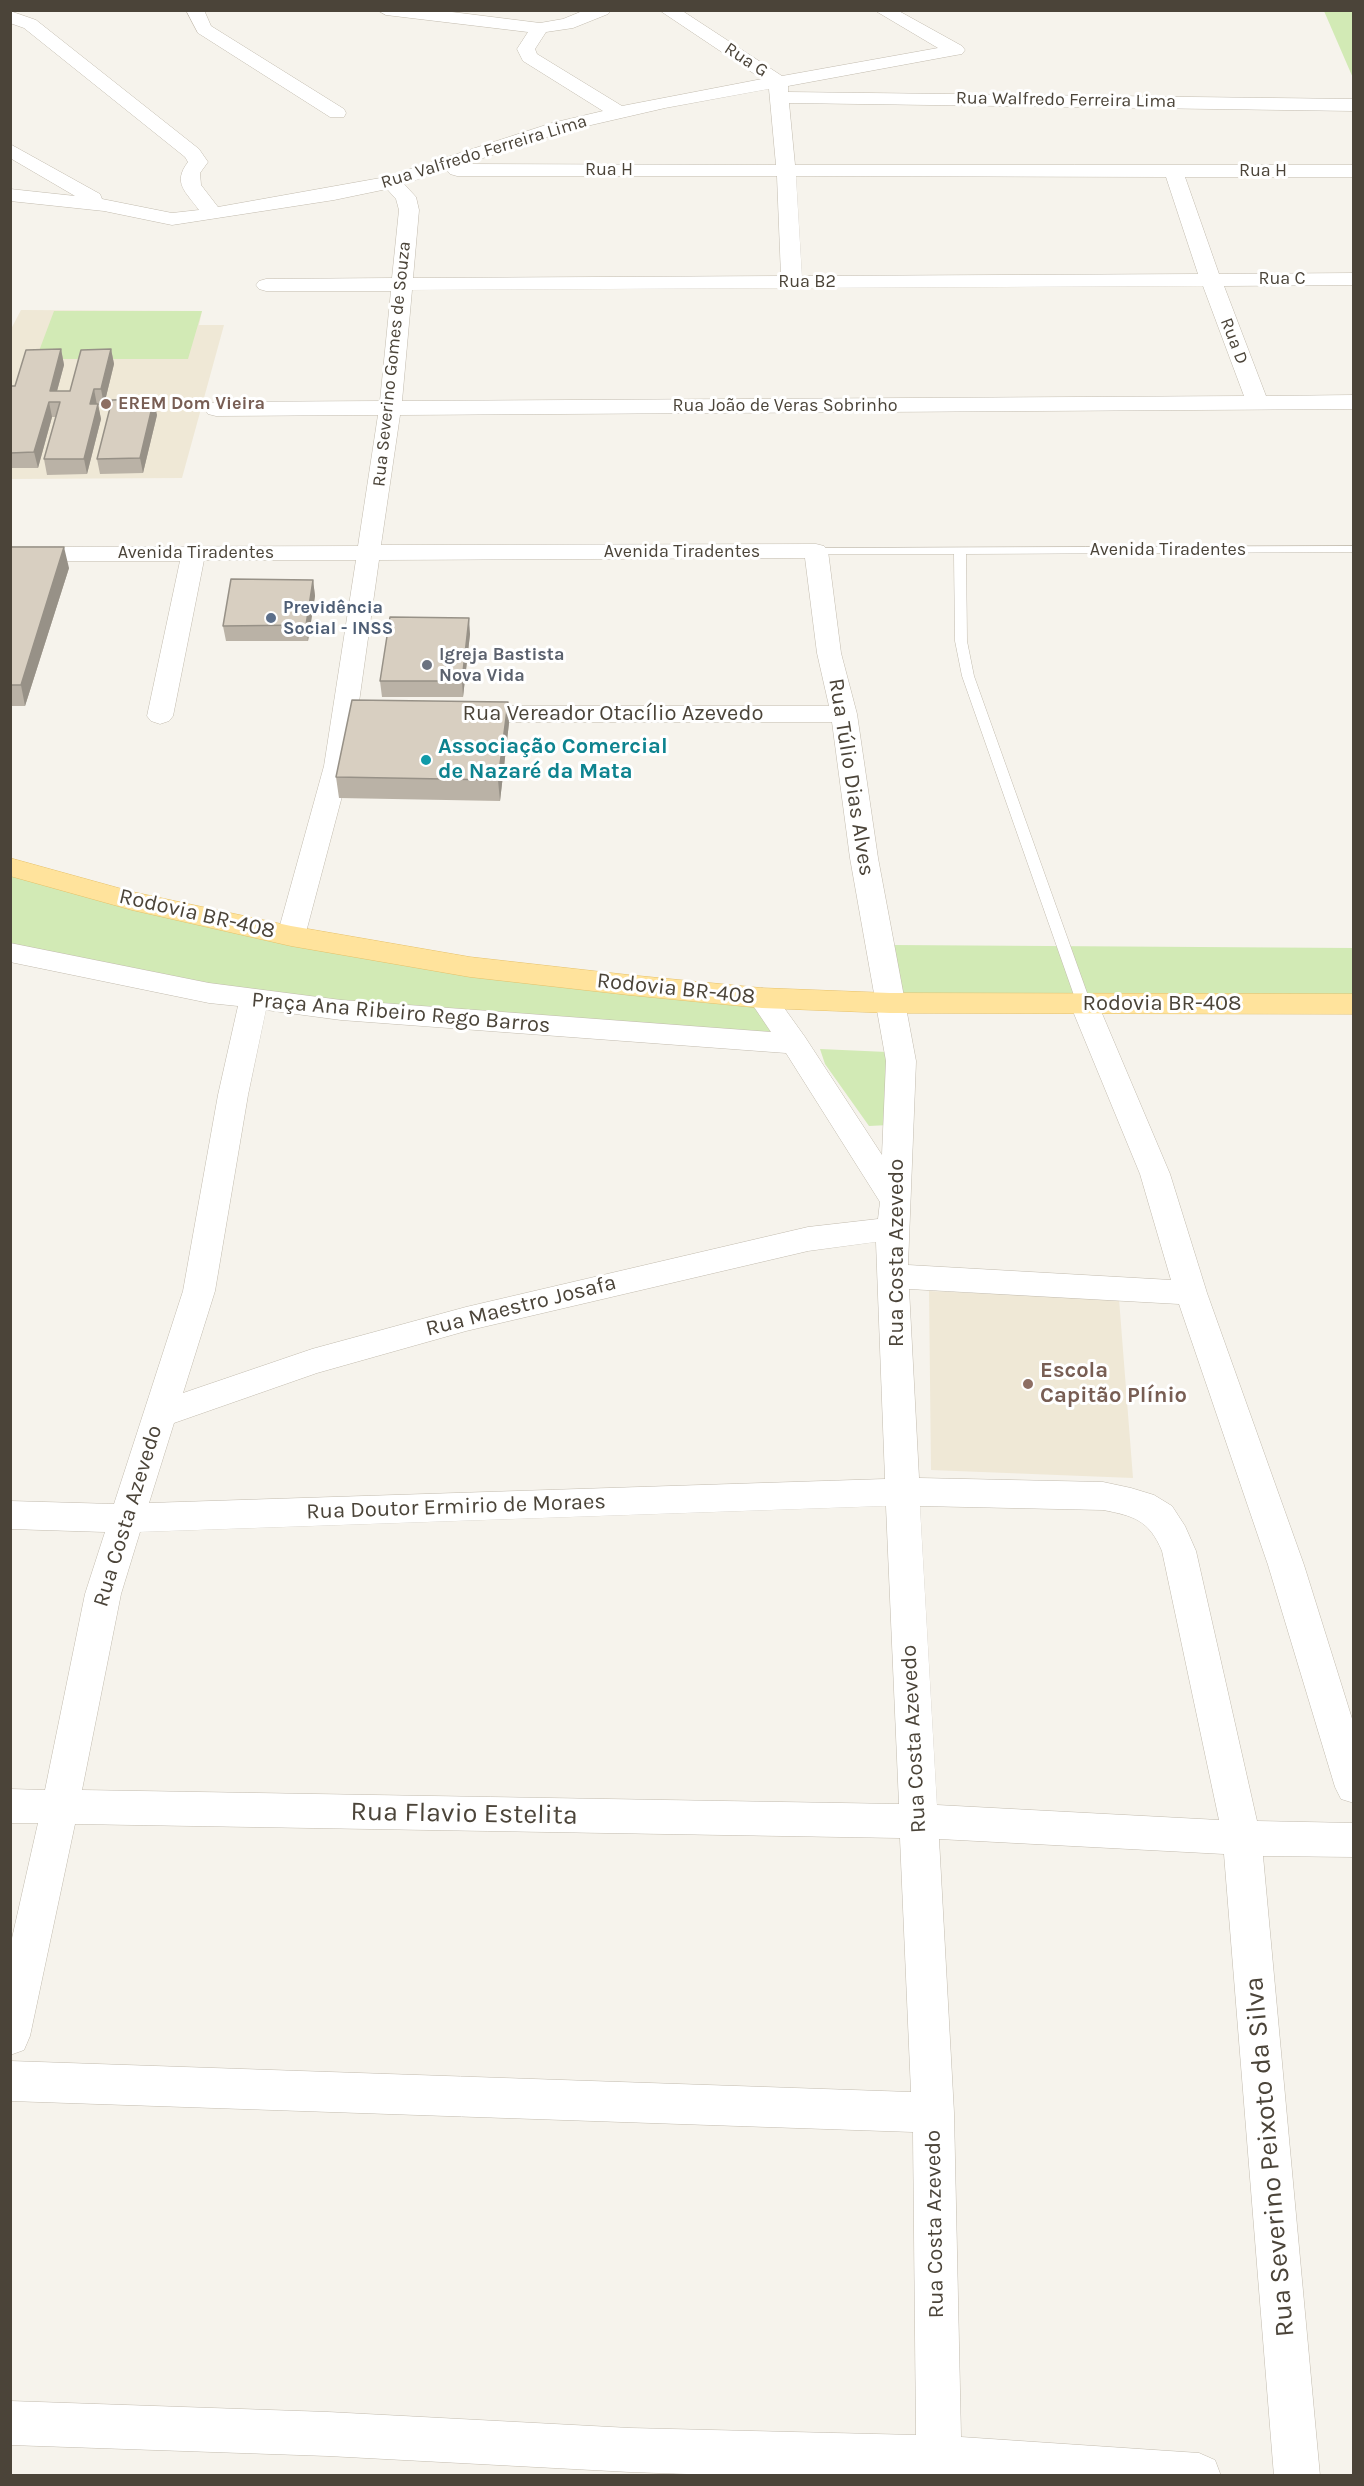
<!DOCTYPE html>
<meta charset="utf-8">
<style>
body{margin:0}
#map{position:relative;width:1364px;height:2486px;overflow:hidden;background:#f6f3ec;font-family:Karla,sans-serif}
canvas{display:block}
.frame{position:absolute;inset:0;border:12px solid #4b4439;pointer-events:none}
</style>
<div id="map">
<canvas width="1364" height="2486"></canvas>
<div class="frame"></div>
</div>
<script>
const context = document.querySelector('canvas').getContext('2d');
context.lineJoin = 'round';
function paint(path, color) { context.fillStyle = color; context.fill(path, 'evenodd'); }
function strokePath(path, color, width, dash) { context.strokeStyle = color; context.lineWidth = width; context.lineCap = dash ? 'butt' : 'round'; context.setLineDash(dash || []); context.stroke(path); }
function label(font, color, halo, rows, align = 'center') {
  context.font = font + ' Karla,sans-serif'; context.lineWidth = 6; context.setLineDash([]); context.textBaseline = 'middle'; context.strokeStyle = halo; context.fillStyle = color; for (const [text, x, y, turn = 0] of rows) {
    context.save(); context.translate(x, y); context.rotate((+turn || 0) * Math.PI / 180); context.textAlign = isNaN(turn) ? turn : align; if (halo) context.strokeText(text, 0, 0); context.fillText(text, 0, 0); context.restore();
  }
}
const education = new Path2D(`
 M21 310 202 311 199 325H224L182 478 11 479 10 331Z
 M929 1291 1119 1299 1133 1478 931 1470Z`);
const green = new Path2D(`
 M1324 11H1353V78Z
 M54 311H202L188 359H36Z
 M11 866 291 936 762 998 795 1044 317 1007 11 952Z
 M894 945 1353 948V1004L905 1003Z
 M820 1049 887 1052 889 1125 869 1126 825 1064Z`);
const lane = new Path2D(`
 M1354 546V552L966 554 967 641 974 676 1091 1004 1084 1009 1077 1004 962 676 955 641 954 554H816L810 551 816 548Z`);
const street = new Path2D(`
 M186 10H204L211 26 344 109 346 113 344 117H330L198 33Z
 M377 10H436L540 23 563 19 585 10H611L608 14 573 28 546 32 535 49 537 54 622 106 762 79 659 10H681L782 76 938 48 874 10H897L962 46 965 50 962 54 956 55 788 86V92L1354 99V111L789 103 795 165H1354V177H1185L1219 274 1354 273V285L1224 286 1266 396 1354 395V409L400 415 381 545 816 544 824 546 828 551 841 653 857 714 878 858 916 1061 908 1265 1171 1280 1140 1174 1070 1004 1074 997 1084 994 1094 997 1098 1004 1170 1174 1207 1293 1304 1565 1354 1725V1803L1341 1799 1335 1787 1268 1565 1179 1304 909 1289 919 1478 1103 1482 1131 1488 1154 1495 1172 1506 1185 1526 1196 1551 1257 1821 1354 1823V1857L1263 1856 1320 2476H1274L1224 1854 939 1839 954 2113 961 2437 1199 2453 1215 2460 1221 2476H745L630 2472 328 2456 10 2445V2401L328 2412 630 2428 916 2435 913 2132 10 2101V2061L911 2092 900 1838 75 1824 30 2036 24 2050 10 2055V1947L38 1823H10V1789L45 1790 85 1594 105 1532 10 1529V1501L114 1504 183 1291 218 1095 238 1006 209 1003 10 962V943L209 983 341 1000 771 1032 748 998 752 991 762 988 772 991 805 1037 882 1155 886 1061 850 858 832 722H466L457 719 453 714 457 709 466 706H829L817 653 805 558 379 560 350 766 305 936 301 943 291 945 281 943 277 936 324 766 356 560H204L173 716 169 721 160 724 151 721 147 716 180 561H10V547L358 546 378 415 216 416 208 414 205 409 208 404 216 402 380 401 391 291H266L259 289 256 285 259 281 266 279 392 278 399 210 396 199 387 189 334 200 172 225 104 211 10 201V189L75 196 10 158V144L100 194 102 199 172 213 199 210C186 192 172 183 188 162L185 157 24 28 10 23V11L36 20 199 149 208 162 200 173 201 185 218 207 386 177 552 123 603 111 523 61 517 49 528 32 386 15ZM769 89 776 165 465 164 565 131 665 108ZM447 170 450 174 457 176H777L781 276 413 278 419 210 416 197 404 184ZM796 176 1166 177 1198 274 802 276ZM1203 286 1244 396 402 401 412 290ZM266 1010 341 1020 786 1053 880 1202 878 1219 808 1227 466 1307 312 1349 183 1393 215 1291 248 1095ZM876 1242 885 1479 149 1503 174 1423 317 1373 466 1331 808 1251ZM886 1506 899 1804 82 1790 121 1594 140 1532ZM920 1506 1103 1510C1134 1516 1149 1520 1162 1551L1219 1820 937 1805Z`);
const primary = new Path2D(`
 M10 858 133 892 291 926 470 957 629 975 762 988 890 993 1354 994V1014L890 1013 762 1008 629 995 470 977 291 946 132 910 10 876Z`);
const wall = new Path2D(`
 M61 349 64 365 57 391H70L111 349 114 364 104 405H98L101 419 87 474 47 475 44 459 56 417H52L38 468H10V386H15Z
 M157 415 143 473 100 474 97 459Z
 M10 547 69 568 25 706H10Z
 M313 580 315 596 308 641H226L223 626Z
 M470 634 463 697H382L380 681Z
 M509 723 500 801 339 798 336 777Z`);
const shadedWall = new Path2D(`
 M61 349 64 365 54 402 50 391Z
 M111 349 114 364 104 405 101 389Z
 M94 389 97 405 90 404Z
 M154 399 157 415 143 473 140 458Z
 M49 402 52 417 38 468 34 452Z
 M98 404 101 419 87 474 84 459Z
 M64 547 69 568 25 706 21 685Z
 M313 580 315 596 308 641 306 625Z
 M469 618 470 634 463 697 462 681Z
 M508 702 509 723 500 801 498 780Z`);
const building = new Path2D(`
 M61 349 50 391H70L81 350 111 349 101 389H94L90 404H98L84 459H44L60 402H49L34 452 10 453V386H15L26 350Z
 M154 399 140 458 97 459 112 400Z
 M10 547H64L21 685H10Z
 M231 579 313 580 306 625 223 626Z
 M390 617 469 618 462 681H380Z
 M352 700 508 702 498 780 336 777Z`);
const markers = [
 [106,404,6,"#8d6e63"],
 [271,618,6,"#5c6f8a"],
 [427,665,6,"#6b7280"],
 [426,760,6,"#0f9aa8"],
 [1028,1384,6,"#8d6e63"]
];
const farStreetnames = [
 ["Rua G",746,60,33],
 ["Rua Walfredo Ferreira Lima",1066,100,1],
 ["Rua Valfredo Ferreira Lima",484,152,-17],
 ["Rua H",609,170],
 ["Rua H",1263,171],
 ["Rua C",1282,279],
 ["Rua B2",807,282],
 ["Rua D",1234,341,69],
 ["Rua Severino Gomes de Souza",392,364,-84],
 ["Rua João de Veras Sobrinho",785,406],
 ["Avenida Tiradentes",1168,550],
 ["Avenida Tiradentes",682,552],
 ["Avenida Tiradentes",196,553]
];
const farEducationnames = [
 ["EREM Dom Vieira",118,404]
];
const farServicenames = [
 ["Previdência",283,608],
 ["Social - INSS",283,629]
];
const farWorshipnames = [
 ["Igreja Bastista",439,655],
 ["Nova Vida",439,676]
];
const streetNames = [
 ["Rua Vereador Otacílio Azevedo",613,714],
 ["Rua Túlio Dias Alves",851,777,81],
 ["Rodovia BR-408",197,914,13],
 ["Rodovia BR-408",676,989,6],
 ["Rodovia BR-408",1162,1004],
 ["Praça Ana Ribeiro Rego Barros",401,1013,5],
 ["Rua Costa Azevedo",897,1253,-90],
 ["Rua Maestro Josafa",521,1306,-14],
 ["Rua Doutor Ermirio de Moraes",456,1507,-2],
 ["Rua Costa Azevedo",128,1516,-73],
 ["Rua Costa Azevedo",914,1739,-93],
 ["Rua Costa Azevedo",935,2224,-91]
];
const cultureNames = [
 ["Associação Comercial",438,747],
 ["de Nazaré da Mata",438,772]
];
const educationNames = [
 ["Escola",1040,1371],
 ["Capitão Plínio",1040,1396]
];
const nearStreetnames = [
 ["Rua Flavio Estelita",464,1814,1],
 ["Rua Severino Peixoto da Silva",1270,2157,-95]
];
paint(education, '#efe8d6');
paint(green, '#d2eab5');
strokePath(lane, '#c2bbae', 1);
strokePath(street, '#c2bbae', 1);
strokePath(primary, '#e6c16a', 1);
paint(lane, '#fff');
paint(street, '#fff');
paint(primary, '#ffe39c');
paint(wall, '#bab2a6');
paint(shadedWall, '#979187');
paint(building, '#d8cfc1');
strokePath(building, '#979187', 1.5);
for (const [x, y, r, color] of markers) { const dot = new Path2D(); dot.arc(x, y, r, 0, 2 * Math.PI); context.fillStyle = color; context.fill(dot); strokePath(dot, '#fff', 2); }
label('18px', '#4b4439', '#fff', farStreetnames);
label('bold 18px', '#785e54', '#fff', farEducationnames, 'left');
label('bold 18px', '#4e5e75', '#fff', farServicenames, 'left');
label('bold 18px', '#5b616d', '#fff', farWorshipnames, 'left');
label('22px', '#4b4439', '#fff', streetNames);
label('bold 22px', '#0d838f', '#fff', cultureNames, 'left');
label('bold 22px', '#785e54', '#fff', educationNames, 'left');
label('27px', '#4b4439', '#fff', nearStreetnames);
</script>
